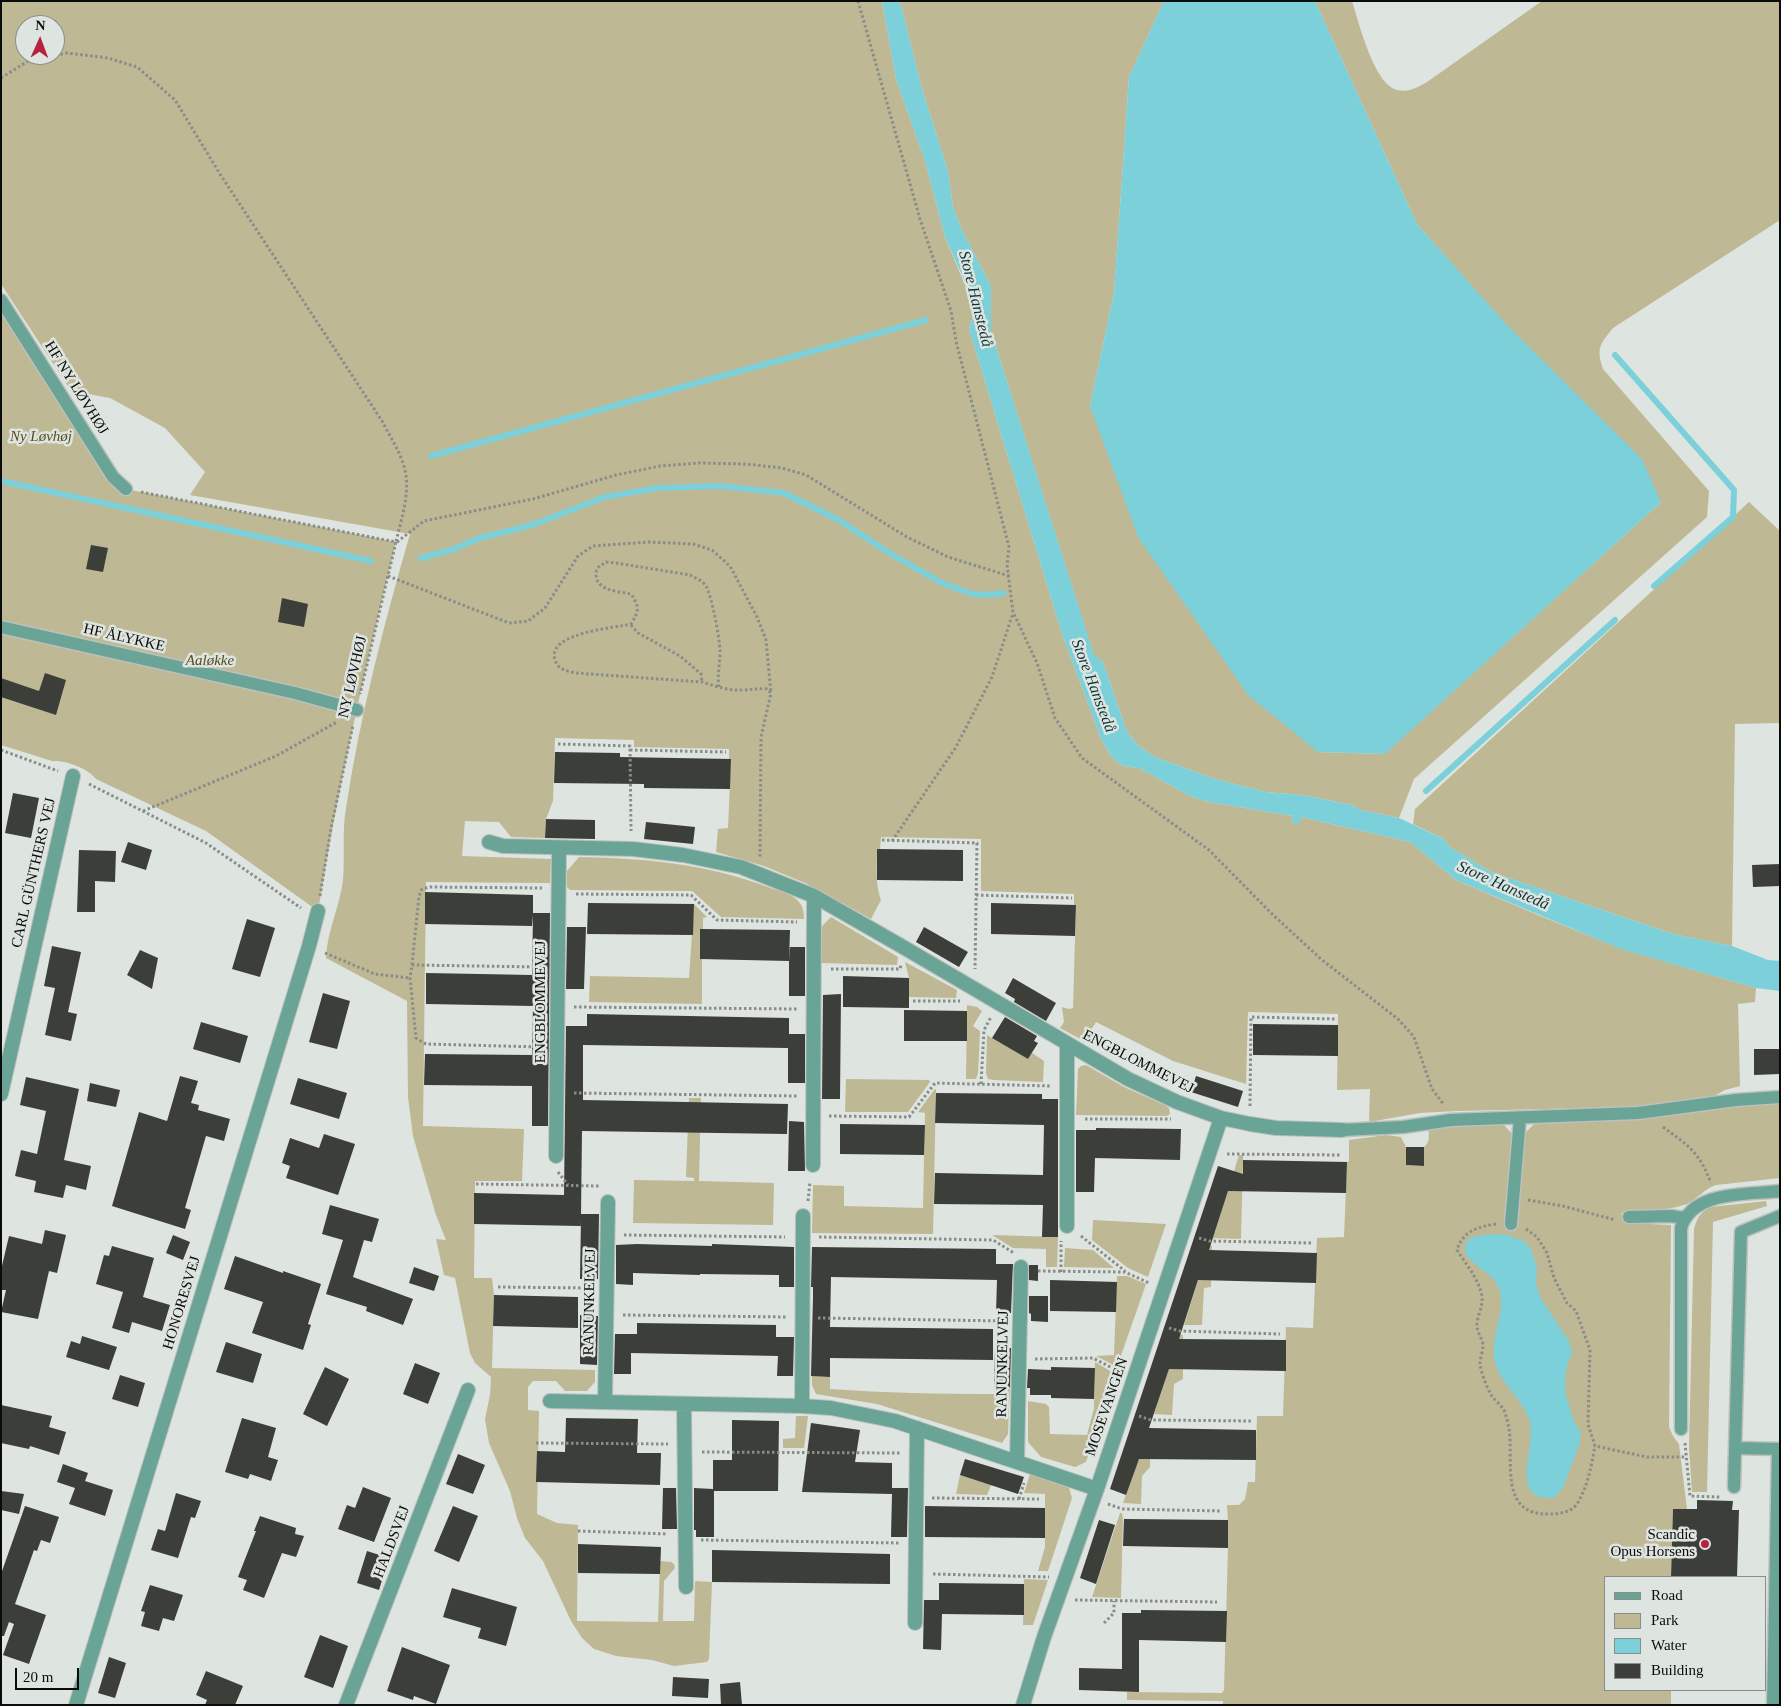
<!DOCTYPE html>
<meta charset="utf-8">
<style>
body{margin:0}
#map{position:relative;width:1781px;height:1706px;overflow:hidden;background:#dee4df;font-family:Georgia,serif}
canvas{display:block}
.frame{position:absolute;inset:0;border:2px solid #0a0c0b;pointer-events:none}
.legend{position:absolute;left:1604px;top:1576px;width:162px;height:115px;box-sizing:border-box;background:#dee4df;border:1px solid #898e8a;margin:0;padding:6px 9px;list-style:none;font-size:15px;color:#0a0c0b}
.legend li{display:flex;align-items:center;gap:10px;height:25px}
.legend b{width:25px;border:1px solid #898e8a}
.north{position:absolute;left:15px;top:15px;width:50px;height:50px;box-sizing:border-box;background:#dee4df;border:1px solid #898e8a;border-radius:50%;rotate:2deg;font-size:14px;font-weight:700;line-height:20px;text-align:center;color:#0a0c0b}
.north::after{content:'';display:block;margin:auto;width:18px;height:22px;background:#b5233f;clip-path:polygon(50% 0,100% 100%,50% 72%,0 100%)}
.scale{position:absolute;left:15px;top:1668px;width:64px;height:22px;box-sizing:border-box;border:2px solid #0a0c0b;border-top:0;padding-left:6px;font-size:15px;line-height:18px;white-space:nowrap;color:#0a0c0b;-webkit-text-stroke:4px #dee4df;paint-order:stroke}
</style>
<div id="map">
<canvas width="1781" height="1706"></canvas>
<div class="frame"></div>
<ul class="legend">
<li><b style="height:6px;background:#6aa497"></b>Road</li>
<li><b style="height:14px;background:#bfb894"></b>Park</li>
<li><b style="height:14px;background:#7cd0d9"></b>Water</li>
<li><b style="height:14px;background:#3c3e39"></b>Building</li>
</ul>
<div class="north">N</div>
<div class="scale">20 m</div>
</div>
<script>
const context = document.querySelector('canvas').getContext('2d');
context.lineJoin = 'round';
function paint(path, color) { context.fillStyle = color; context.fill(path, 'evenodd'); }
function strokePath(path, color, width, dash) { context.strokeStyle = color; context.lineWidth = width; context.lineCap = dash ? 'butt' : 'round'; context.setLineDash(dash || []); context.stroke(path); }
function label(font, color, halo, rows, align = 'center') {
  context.font = font + ' Georgia,serif'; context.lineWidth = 5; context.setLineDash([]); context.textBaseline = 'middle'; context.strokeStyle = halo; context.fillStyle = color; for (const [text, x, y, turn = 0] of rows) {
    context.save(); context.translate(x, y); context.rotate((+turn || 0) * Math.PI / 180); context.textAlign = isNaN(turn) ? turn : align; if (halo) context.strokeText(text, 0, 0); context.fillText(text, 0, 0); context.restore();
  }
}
const green = new Path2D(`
 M1 1H882L896 79 925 161 945 237 975 309 969 329 1062 634 1102 741 1113 759 1123 766 1139 768 1192 797 1209 802 1293 816 1291 823 1301 817 1410 842 1456 880 1538 915 1622 949 1756 988 1755 1002 1738 1004 1740 1086 1725 1090 1714 1096 1636 1107 1457 1111 1420 1113 1369 1122 1370 1089 1337 1090 1338 1014 1248 1012 1246 1084 1173 1061 1096 1022 1084 1041 1060 1028 1064 1022 1062 1007 1069 1009 1073 1008 1076 905H1074V894L981 891V839L881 837 880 849H877C877 867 875 883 881 900L871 919 805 883 764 866 716 852 718 829 728 828 731 759H729V749L634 747V740L555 738 553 801 546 819 545 838 511 837 499 822 465 821 462 856 551 859 550 883 426 882 423 1126 524 1129 522 1181H475L474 1278H492L494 1295 492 1368 595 1370V1382L587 1391H565L556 1381H533L528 1387V1410L539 1411 537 1514 557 1523 578 1525 577 1621 658 1622 660 1561 671 1562 674 1564 675 1568 664 1581 663 1621H694L695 1581 712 1582 709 1659 707 1662 674 1666 652 1660 616 1656 594 1649 582 1638 571 1621 543 1561 525 1538 517 1518 510 1491 489 1443 485 1419 490 1395 491 1377 475 1363 470 1353 455 1278 444 1275 436 1239 446 1240 436 1215 413 1136 408 1097 407 1001 326 958C327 931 340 906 343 880 345 856 342 831 346 808 360 715 384 624 410 534L190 495 205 472 165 428 110 398 71 391 1 284ZM25 25H55V55H25Z
 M900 1H1164L1129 77 1114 293 1090 406 1318 752 1384 754 1661 502 1417 224 1315 1H1352C1359 23 1374 84 1397 90 1409 93 1418 87 1427 82L1542 1H1780V220L1613 328C1600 344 1596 348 1603 369L1709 491 1707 517 1414 779 1399 818 1361 810 1352 805 1302 795 1266 792 1215 779 1155 757 1139 746 1127 732 1103 662 1094 656 991 331V286L962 230 953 207 948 171 922 89Z
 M1 300 126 489 396 542C366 664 338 787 318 911L206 831 96 779C88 768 65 760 52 761L1 745Z
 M1749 502 1780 531V723L1735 724 1732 946 1673 934 1491 872 1450 847 1444 839 1413 824 1415 809Z
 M579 857C644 858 707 864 768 887 776 890 790 893 796 899 803 905 804 911 804 919L721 917 692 891 570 890 567 887V871Z
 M694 904 707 917 703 918V929H700V959H702V1004L589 1002 590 976 689 978Z
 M831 917 898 957 897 965 821 963 822 926Z
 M905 962 957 990 956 998 909 997V978Z
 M967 1005 977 1007 982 1011 973 1026 980 1031 978 1073 976 1079H966Z
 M987 1035 1028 1059 1032 1053 1044 1061 1043 1082 994 1080 988 1079 986 1073Z
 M1086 1065 1124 1087 1165 1105 1169 1108 1170 1114 1167 1116 1076 1115 1078 1069 1081 1066Z
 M846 1079 929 1080 930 1082 908 1112H845Z
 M936 1089 933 1234 812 1233 813 1185 844 1186V1206L923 1208 925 1113 918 1112 934 1090Z
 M689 1098H701L699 1181 774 1183 773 1225 633 1223 634 1180 694 1181V1178L686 1177Z
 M1780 1102V1178L1716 1185C1704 1189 1697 1199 1687 1204 1666 1212 1642 1210 1621 1213L1627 1223 1671 1225 1669 1427 1673 1436 1679 1444 1687 1509H1673L1671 1577H1605V1690H1671V1705H1223V1701L1127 1700V1692L1222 1693 1224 1690 1228 1548V1521L1227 1505H1239L1245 1499 1248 1482H1255L1257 1416H1283L1286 1327 1313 1328 1317 1238 1344 1237 1347 1162 1349 1161V1140L1386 1135 1401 1137 1406 1147V1165L1423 1166 1424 1147C1431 1141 1428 1136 1429 1128L1460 1125H1504L1512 1134 1506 1209 1519 1212 1524 1134 1534 1124 1642 1119 1738 1105Z
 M1239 1155H1243V1160L1241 1239 1210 1238 1195 1234 1198 1227 1215 1232Z
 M1766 1201 1767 1206 1713 1222 1707 1492H1692L1689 1448 1694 1229C1697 1218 1700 1212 1711 1207Z
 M1093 1220 1166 1224 1148 1277 1128 1268 1092 1240Z
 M992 1235 1058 1237 1057 1267H1046V1249L1013 1248Z
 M1209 1246H1212L1211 1287 1204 1288 1202 1325H1184Z
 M1065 1248 1093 1250 1114 1268 1064 1267Z
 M1117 1276H1127L1146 1284 1117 1367 1096 1356 1114 1355Z
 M1180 1335H1183V1379L1174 1384 1172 1415 1154 1414Z
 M1095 1362 1115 1374 1086 1462 1075 1467 1041 1457 1028 1442V1401L1046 1404 1049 1407 1050 1434 1087 1435 1094 1408Z
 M812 1376 830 1377V1389C885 1393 939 1394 994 1394V1387H1010L1008 1434 1002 1443 877 1404 816 1394 812 1385Z
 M796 1416H808L804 1448H783V1439L795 1438Z
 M1149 1428H1150V1467L1142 1476 1141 1504 1123 1503Z
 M1030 1474 1069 1488 1072 1498 1048 1571H1038L1045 1547V1494L1024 1493Z
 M960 1475 991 1485 987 1495 956 1494Z
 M1120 1513H1122L1123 1519 1121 1598 1092 1597Z
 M1024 1579 1048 1580 1033 1625H1023Z`);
const water = new Path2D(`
 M882 1H900L922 89 948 171 953 207 962 230 991 286V331L1094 655 1103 662 1127 732 1139 746 1155 757 1215 779 1266 792 1302 795 1352 805 1361 810 1399 818 1444 839 1450 847 1491 872 1673 934 1732 946 1768 960 1780 961V991L1756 988 1621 949 1456 880 1410 842 1301 817 1299 824 1291 823 1293 816 1209 802 1192 797 1139 768 1123 766 1113 759 1102 741 1062 634 969 329 975 309 972 298 945 237 925 161 896 79Z
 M1164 1H1315L1417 224 1505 323 1642 459 1661 502 1385 754 1318 752 1248 695 1138 537 1090 406 1114 293 1129 77Z
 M1489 1234 1508 1235 1526 1242 1532 1252 1537 1267 1536 1284 1540 1297 1569 1341 1572 1352 1566 1369 1565 1392 1573 1419 1581 1433 1579 1446 1563 1488 1554 1498C1505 1502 1539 1443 1529 1419 1521 1396 1497 1382 1494 1357 1491 1333 1508 1309 1498 1286 1492 1271 1462 1262 1465 1247 1467 1235 1480 1236 1489 1234Z`);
const stream = new Path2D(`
 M1615 355 1734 490 1733 517 1654 586
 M431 456 926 320
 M1 481 371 561
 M421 558 451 550 480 538 532 525 605 497 657 488 720 486 784 493 837 519 891 554 942 583 972 594 989 595 1004 593
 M1426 791 1615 620`);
const building = new Path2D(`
 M91 545 108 548 103 572 86 569Z
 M282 598 308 604 304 627 278 622Z
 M45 673 66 680 56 715 1 697V678L39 691Z
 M555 752 620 753V757L731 759 730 789 644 788V784L554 783Z
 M13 793 39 798 31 838 5 833Z
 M546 819 595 820V839L545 838Z
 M646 822 695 827 693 844 644 839Z
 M128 842 152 850 146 870 121 862Z
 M877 849 963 850V881L877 880Z
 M79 850 116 851 115 882 95 881V912H77Z
 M1780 864V886L1753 887 1752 865Z
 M425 892 533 895V913H550L548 1126H532V1086L424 1085 425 1054 532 1055 533 1006 426 1004V973L532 975 533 915 532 926 425 924Z
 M588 903 694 904 693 935 587 934Z
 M991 903 1076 905 1075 936 991 934Z
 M247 919 275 928 260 977 232 969Z
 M567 927H586L584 989H566Z
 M924 927 968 952 959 967 916 942Z
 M700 929 790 930 789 961 700 959Z
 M52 946 81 952 68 1012 77 1014 71 1041 45 1035 55 988 44 986Z
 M789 947H805V996H789Z
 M140 950 158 958 152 989 127 975Z
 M843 976 909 978V1008L843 1007Z
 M1013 978 1056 1003 1046 1021 1014 1002 1015 999 1005 993Z
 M323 993 350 1001 337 1049 309 1042Z
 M841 994 840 1099H822L823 995Z
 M904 1010 967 1011V1041H904Z
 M587 1014 789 1018V1034H805V1083H788V1045V1048L583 1045V1100L788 1104 787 1134 582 1131 581 1214H599L598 1279H580L581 1217V1226L474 1224V1193L564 1195 566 1026H587Z
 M1005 1017 1037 1036 1034 1041 1038 1043 1028 1059 992 1038Z
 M201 1022 248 1036 240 1063 193 1049Z
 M1253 1024 1338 1025V1056L1253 1055Z
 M1754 1049H1780V1074L1754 1075Z
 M180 1076 198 1081 191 1103 199 1105 198 1110 230 1119 224 1141 206 1136 185 1208 191 1210 185 1229 112 1206 139 1112 167 1121Z
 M1196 1076 1243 1091 1238 1107 1191 1092Z
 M26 1077 79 1089 64 1160 91 1166 86 1190 66 1185 63 1198 34 1192 36 1181 15 1176 21 1150 37 1154 46 1111 20 1105Z
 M298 1078 347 1093 339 1119 290 1104Z
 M90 1083 120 1090 116 1107 87 1101Z
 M936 1093 1042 1094V1099H1058V1237H1042L1043 1205 934 1204 935 1173 1043 1175 1044 1125 935 1123Z
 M789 1121 804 1122 805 1171H788Z
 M840 1124 925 1125 924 1155 840 1154Z
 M1096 1128 1181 1129 1180 1160 1095 1158 1094 1192H1076V1130H1096Z
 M324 1134 355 1144 338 1195 286 1178 290 1166 282 1163 290 1138 319 1148Z
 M1406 1147H1424V1166L1406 1165Z
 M1243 1160 1347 1162 1346 1193 1228 1191 1209 1250 1317 1253 1316 1283 1198 1280 1179 1339 1286 1340V1371L1169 1369 1149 1428 1256 1430V1460L1139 1459 1126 1495 1110 1489 1218 1166 1243 1174Z
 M330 1205 379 1219 372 1242 364 1240 353 1277 413 1299 403 1325 366 1311 367 1307 326 1294 343 1240 322 1234Z
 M45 1230 66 1235 57 1273 49 1271 38 1319 1 1312 6 1290H1V1270L9 1236 42 1244Z
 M173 1235 190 1242 183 1260 166 1253Z
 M637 1244 712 1246V1244L794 1247V1287H779V1275L700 1274V1275L633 1273V1285L616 1284V1245Z
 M112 1246 154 1258 143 1297 170 1305 162 1331 132 1322 129 1333 112 1328 123 1292 96 1284 104 1255 109 1256Z
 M812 1247 996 1249V1264H1013L1011 1313H996L997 1280 831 1277 830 1327 993 1329V1360L830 1358V1377L811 1376 813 1297V1287H811Z
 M235 1256 283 1273V1271L321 1284 308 1324 311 1325 303 1350 252 1333 263 1302 224 1289Z
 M1029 1265H1038V1281L1029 1280Z
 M414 1267 439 1276 434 1291 409 1283Z
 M1050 1280 1117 1282 1116 1312 1050 1311Z
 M494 1295 578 1297V1328L493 1326Z
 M1029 1296H1048V1322L1031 1321V1314L1029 1313Z
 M580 1315 598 1316 597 1365 580 1364Z
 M637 1323 776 1325V1337H794L793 1376H777L778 1356 631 1353V1374H614L615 1334H637Z
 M82 1336 117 1347 109 1370 66 1357 71 1341 80 1344Z
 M226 1342 262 1354 253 1383 216 1372Z
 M995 1348H1011L1010 1387H994Z
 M415 1363 440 1373 428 1404 403 1394Z
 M325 1367 349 1379 327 1426 303 1414Z
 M1051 1367 1095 1368 1094 1399 1051 1398V1395H1030V1388H1027L1028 1369 1051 1370Z
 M120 1375 145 1383 138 1407 112 1399Z
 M1 1405 52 1416 49 1427 66 1432 59 1455 30 1446 29 1449 1 1443Z
 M242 1418 276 1428 268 1457 278 1460 271 1481 250 1474 248 1479 225 1472Z
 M566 1418 638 1419 637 1453H661L660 1485 536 1482 537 1451 565 1452Z
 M732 1420 779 1421 778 1491H714V1537H696V1530H694V1488L713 1489V1460H732Z
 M811 1423 860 1430 855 1462 892 1463V1488H908L907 1537H891L892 1494 802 1492Z
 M458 1454 485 1465 473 1494 446 1484Z
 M965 1459 1024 1477 1018 1494 960 1475Z
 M63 1464 88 1473 85 1481 113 1490 105 1516 69 1504 75 1488 57 1482Z
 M363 1487 391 1498 374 1542 338 1529 347 1505 355 1508Z
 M663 1488H676L677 1529H662Z
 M1 1491 24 1494 19 1514 1 1510Z
 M176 1493 201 1501 195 1518 191 1517 178 1558 151 1550 158 1529 165 1531Z
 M1697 1500 1733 1501 1732 1510H1739L1737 1577H1671L1673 1509H1697Z
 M25 1506 59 1517 50 1543 41 1540 37 1551 34 1550 15 1604 46 1615 29 1664 3 1655 14 1624 9 1622 4 1636H1V1574Z
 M453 1506 478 1516 459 1562 434 1551Z
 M925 1506 1045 1508V1538L925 1537Z
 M260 1516 296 1528 295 1534 304 1536 296 1557 282 1553 264 1598 243 1590 247 1580 238 1577 256 1531H254Z
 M1124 1519 1228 1520V1548L1123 1546Z
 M1099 1520 1115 1525 1096 1584 1080 1578Z
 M578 1544 661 1547 660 1574 578 1573Z
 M712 1550 890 1554V1584L712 1582Z
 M367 1551 389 1558 379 1590 357 1583Z
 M939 1583 1024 1584V1615L942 1614 941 1650 923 1649 924 1600H939Z
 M150 1585 183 1595 174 1621 163 1618 159 1631 141 1626 145 1612 141 1611Z
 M452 1588 517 1607 506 1646 478 1638 481 1628 443 1617Z
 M1141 1610 1227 1611 1226 1642 1139 1640V1692L1079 1690V1668L1122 1669V1613H1141Z
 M320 1635 348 1646 333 1688 304 1677Z
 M402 1647 450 1665 436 1704 414 1696 413 1700 387 1691Z
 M109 1657 126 1663 115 1698 98 1693Z
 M206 1671 243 1686 235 1705H205L207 1700 196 1695Z
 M673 1677 709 1679 708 1698 672 1696Z
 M740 1682 742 1705H721L720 1684Z`);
const path = new Path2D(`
 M858 1 920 219 951 311 956 341 1009 547 1007 565 1013 612 1037 663 1055 718 1082 758 1209 850 1271 913 1322 960 1398 1019 1414 1037 1432 1089 1444 1105
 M1 78 28 61 67 53 108 58 137 67 175 100 220 174 382 421C389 435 398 448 403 463 412 489 402 516 396 542
 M141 492 396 542 360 694
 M397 542 424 521 533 499 616 475 660 466 699 463 746 464 782 468 806 475 907 537 948 557 1009 576
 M388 576 509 623 528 621 545 608 578 556 593 546 649 542 693 544 712 550 730 566 757 617 766 640 771 693
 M631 625 638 633 680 656 701 674 702 682
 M719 687C717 676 720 664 720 652 720 639 712 597 706 586 702 580 695 578 690 575L616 563 606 562 597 568C591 590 615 591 631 594 640 607 639 611 631 624 614 628 546 633 555 660 558 670 567 671 576 673L702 682C715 686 729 691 742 690 751 690 758 688 767 689L771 693 761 737 760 857
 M558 744 630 746 631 831
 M1 750 58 771
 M630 750 726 752
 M89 784 206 843 301 908
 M143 811 276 756 337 722
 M882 840 977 843 975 969
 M892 841 956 747 992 677 1013 613
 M576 894 691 895 717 920 797 922
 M976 895 1072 898
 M320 896 331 828 353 725
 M325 953 375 974 410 978
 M412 965 419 896 422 889 430 887 542 888
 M831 969H900L901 965
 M913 1001H960
 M574 1007 798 1009
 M541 1047 426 1044 416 1038 410 978 412 965 542 967
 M981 1084 984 1030 991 1017
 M574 1093 797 1096
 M1250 1106 1251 1017 1335 1019
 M829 1116 909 1117 935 1083 1051 1086
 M1085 1119H1171
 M1663 1127C1689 1146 1699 1152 1711 1183
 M1227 1154 1341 1155
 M558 1172 568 1185
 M476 1184 601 1186
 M1528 1200 1563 1206 1615 1220
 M808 1201 810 1182
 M1496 1224C1477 1227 1463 1231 1457 1250 1466 1264 1480 1281 1482 1297 1483 1306 1478 1315 1477 1323 1476 1332 1482 1337 1483 1345 1483 1351 1480 1358 1480 1364 1481 1372 1486 1385 1490 1393 1493 1399 1500 1404 1504 1410 1506 1415 1508 1423 1509 1429 1514 1461 1498 1516 1550 1514 1560 1514 1571 1512 1577 1504 1588 1486 1591 1467 1595 1446
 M1526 1229 1537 1237 1547 1253 1554 1278 1567 1303 1576 1311 1590 1350 1588 1424 1595 1446 1647 1457H1686
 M624 1235 785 1237
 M1081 1236 1125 1271
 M819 1237 993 1240 1014 1253
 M1199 1238 1209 1241 1311 1243
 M1038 1271 1125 1272 1149 1283
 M1061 1272V1241
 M498 1287 590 1288
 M623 1315 787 1317
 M818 1318 1004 1321
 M1169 1328 1180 1331 1280 1334
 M1035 1359 1093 1358 1118 1371
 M1139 1416 1151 1420 1252 1421
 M536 1443 668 1444
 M1685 1443 1690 1496 1720 1497
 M702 1452 901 1453
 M932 1498 1039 1499
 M1019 1499 1024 1483
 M1108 1504 1122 1509 1222 1511
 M578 1531 668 1534
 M701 1540 900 1543
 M933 1574 1049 1577
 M1075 1600 1217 1602
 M1104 1623 1114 1613V1601`);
const service = new Path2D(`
 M1 300 113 477 126 489
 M1 627 295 693 357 710
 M1342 1130 1403 1127 1451 1120 1638 1113 1736 1100 1780 1097
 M1629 1217 1671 1216 1684 1218
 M1511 1224 1520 1118
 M1681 1429V1228C1692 1190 1747 1195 1780 1191
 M1735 1448 1780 1449
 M1734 1487 1741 1232 1780 1216
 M1773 1705 1778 1449`);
const minor = new Path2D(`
 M489 842 503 846 633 849 683 855 741 867 814 896 903 947 1128 1079 1177 1102 1221 1118 1250 1124 1276 1128 1342 1130
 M1 1094 73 776
 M556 1156 559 848
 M813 1165 814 896
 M1067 1226V1044
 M550 1401 802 1406 831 1408 895 1421 1097 1489
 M605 1402 608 1202
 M684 1404 686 1587
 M802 1406 803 1216
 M1017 1461 1021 1267
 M915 1623 917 1428
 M76 1705 309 946 318 911
 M346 1705 468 1390
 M1023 1705 1044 1637 1097 1489 1221 1118`);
const markers = [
 [1705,1544,5,"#b5233f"]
];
const streetNames = [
 ["HF NY LØVHØJ",76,388,58],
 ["HF ÅLYKKE",124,638,13],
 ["NY LØVHØJ",353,677,-77],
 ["CARL GÜNTHERS VEJ",34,873,-77],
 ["ENGBLOMMEVEJ",541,1002,-90],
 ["ENGBLOMMEVEJ",1138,1062,27],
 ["RANUNKELVEJ",590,1302,-89],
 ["HONORESVEJ",182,1303,-73],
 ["RANUNKELVEJ",1003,1364,-89],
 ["MOSEVANGEN",1107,1407,-71],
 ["HALDSVEJ",392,1542,-69]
];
const parkNames = [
 ["Ny Løvhøj",41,437],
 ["Aaløkke",210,661]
];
const poiNames = [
 ["Scandic",1695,1535],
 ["Opus Horsens",1695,1552]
];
const waterNames = [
 ["Store Hanstedå",975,299,76],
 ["Store Hanstedå",1093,686,69],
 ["Store Hanstedå",1503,886,24]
];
paint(green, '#bfb894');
paint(water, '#7cd0d9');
strokePath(stream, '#7cd0d9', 6);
paint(building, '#3c3e39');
strokePath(service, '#bcc1bd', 15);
strokePath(minor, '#bcc1bd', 16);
strokePath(path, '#898d8a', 3, [2.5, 2.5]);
strokePath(service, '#6aa497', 12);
strokePath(minor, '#6aa497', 14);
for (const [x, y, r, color] of markers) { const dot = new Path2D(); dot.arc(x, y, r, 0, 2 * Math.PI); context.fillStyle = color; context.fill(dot); strokePath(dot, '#dee4df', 2); }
label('15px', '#0a0c0b', '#dee4df', streetNames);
label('italic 15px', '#564c1c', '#dee4df', parkNames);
label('15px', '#0a0c0b', '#dee4df', poiNames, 'right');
label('italic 16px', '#083237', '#dee4df', waterNames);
</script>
